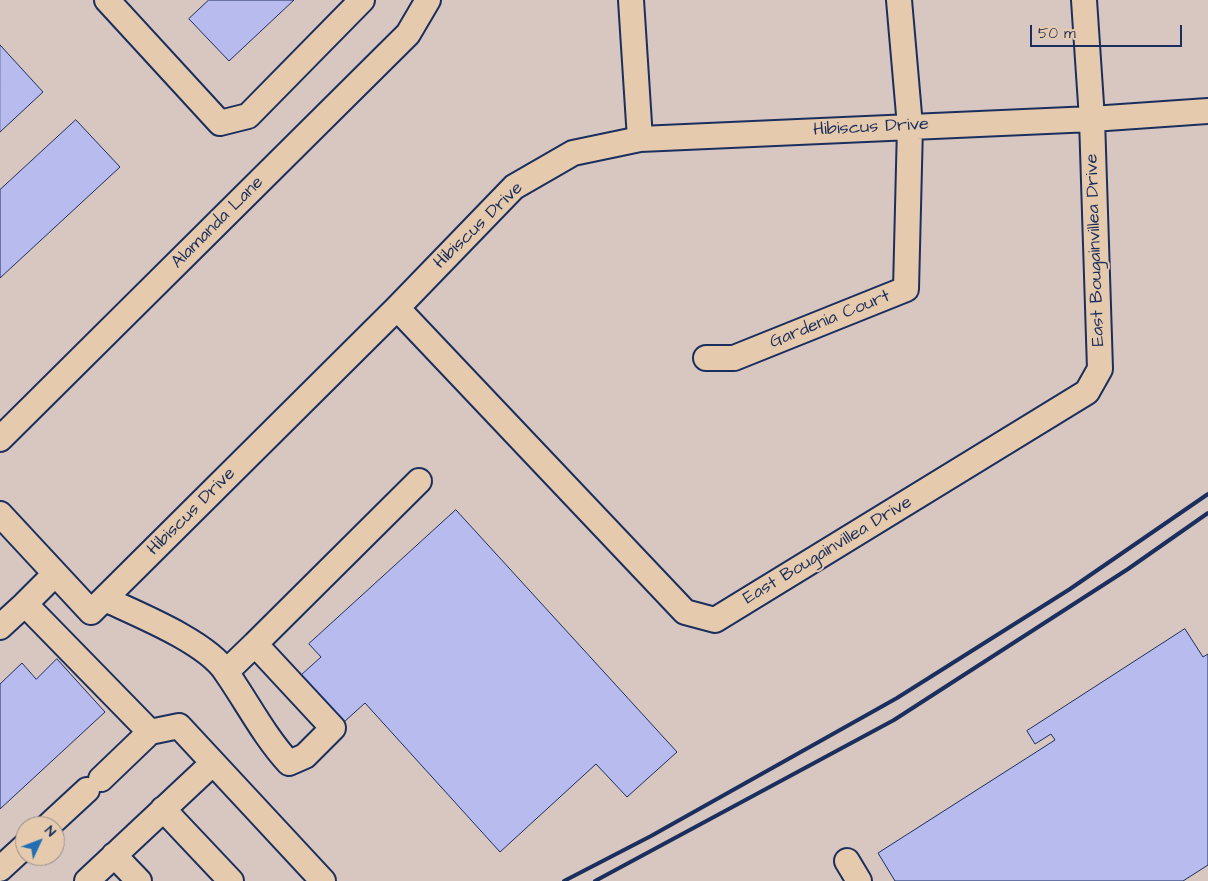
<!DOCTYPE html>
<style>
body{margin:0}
#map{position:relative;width:1208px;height:881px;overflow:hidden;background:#d8c6c0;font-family:"Architects Daughter",sans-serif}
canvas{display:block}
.north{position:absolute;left:15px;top:816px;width:50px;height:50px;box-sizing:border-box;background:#e6caad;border:1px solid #958c8d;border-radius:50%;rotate:47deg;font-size:14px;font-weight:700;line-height:20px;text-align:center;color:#1b2f5e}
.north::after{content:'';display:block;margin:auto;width:18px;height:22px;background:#1f6fb2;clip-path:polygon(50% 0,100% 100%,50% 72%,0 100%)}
.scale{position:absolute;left:1030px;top:25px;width:152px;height:22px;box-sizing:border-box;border:2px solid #1b2f5e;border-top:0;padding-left:6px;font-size:15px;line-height:18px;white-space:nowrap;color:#1b2f5e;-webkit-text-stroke:4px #e6caad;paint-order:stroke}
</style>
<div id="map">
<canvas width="1208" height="881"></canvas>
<div class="north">N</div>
<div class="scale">50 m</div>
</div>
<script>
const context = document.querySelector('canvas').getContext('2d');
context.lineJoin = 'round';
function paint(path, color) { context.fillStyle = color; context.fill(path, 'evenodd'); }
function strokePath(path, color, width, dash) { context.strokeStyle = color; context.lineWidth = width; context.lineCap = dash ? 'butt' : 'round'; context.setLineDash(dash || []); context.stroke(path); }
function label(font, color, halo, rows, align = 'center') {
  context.font = font + ' "Architects Daughter",sans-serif'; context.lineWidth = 4; context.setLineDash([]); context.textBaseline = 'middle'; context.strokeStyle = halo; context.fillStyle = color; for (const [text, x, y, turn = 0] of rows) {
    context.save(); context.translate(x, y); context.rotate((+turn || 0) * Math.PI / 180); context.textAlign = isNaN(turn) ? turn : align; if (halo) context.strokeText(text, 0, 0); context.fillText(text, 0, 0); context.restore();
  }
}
const building = new Path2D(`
 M209 0H294L229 61 189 19Z
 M0 45 43 92 0 132Z
 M76 120 120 167 0 278V190Z
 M456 510 677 752 627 797 596 764 500 852 365 703 344 722 301 675 321 657 309 644Z
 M1185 629 1203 657 1208 654V865L1183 881H895L878 853 1055 740 1051 734 1035 744 1027 731Z
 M57 659 105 712 0 809V684L22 663 36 679Z`);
const minor = new Path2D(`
 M107 0 220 123 248 116 362 0
 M631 0 640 139
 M397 308 685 612 715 620 1087 392 1100 369 1092 119 1084 0
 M706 358H734L906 289 910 126 899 0
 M0 439 408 34 428 0
 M0 514 91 612 397 308 514 187 573 153 640 139 1092 119 1208 111
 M55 574 25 604 150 732 179 726 323 881
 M105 599C137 614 207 642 226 672 247 702 264 736 289 763L305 756 333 728 255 644 226 672
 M0 627 25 604
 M255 644 419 481
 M101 779 150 732
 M163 809 231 881
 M48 826 87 790
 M114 855 139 881
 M847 861 859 881
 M0 869 25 846
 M87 881 213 763`);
const rail = new Path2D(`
 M564 881 651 836 897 698 1070 589 1208 494
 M595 881 894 720 1128 569 1208 513`);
const streetNames = [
 ["Hibiscus Drive",871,128,-3],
 ["Alamanda Lane",218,223,-45],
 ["Hibiscus Drive",479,226,-44],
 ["East Bougainvillea Drive",1096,250,-92],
 ["Gardenia Court",830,320,-22],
 ["Hibiscus Drive",192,512,-45],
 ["East Bougainvillea Drive",828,551,-31]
];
paint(building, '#b8bbed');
strokePath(building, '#1b2f5e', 1);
strokePath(minor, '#1b2f5e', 28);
strokePath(minor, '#e6caad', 24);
strokePath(rail, '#1b2f5e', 4);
label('18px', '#1b2f5e', '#e6caad', streetNames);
</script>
